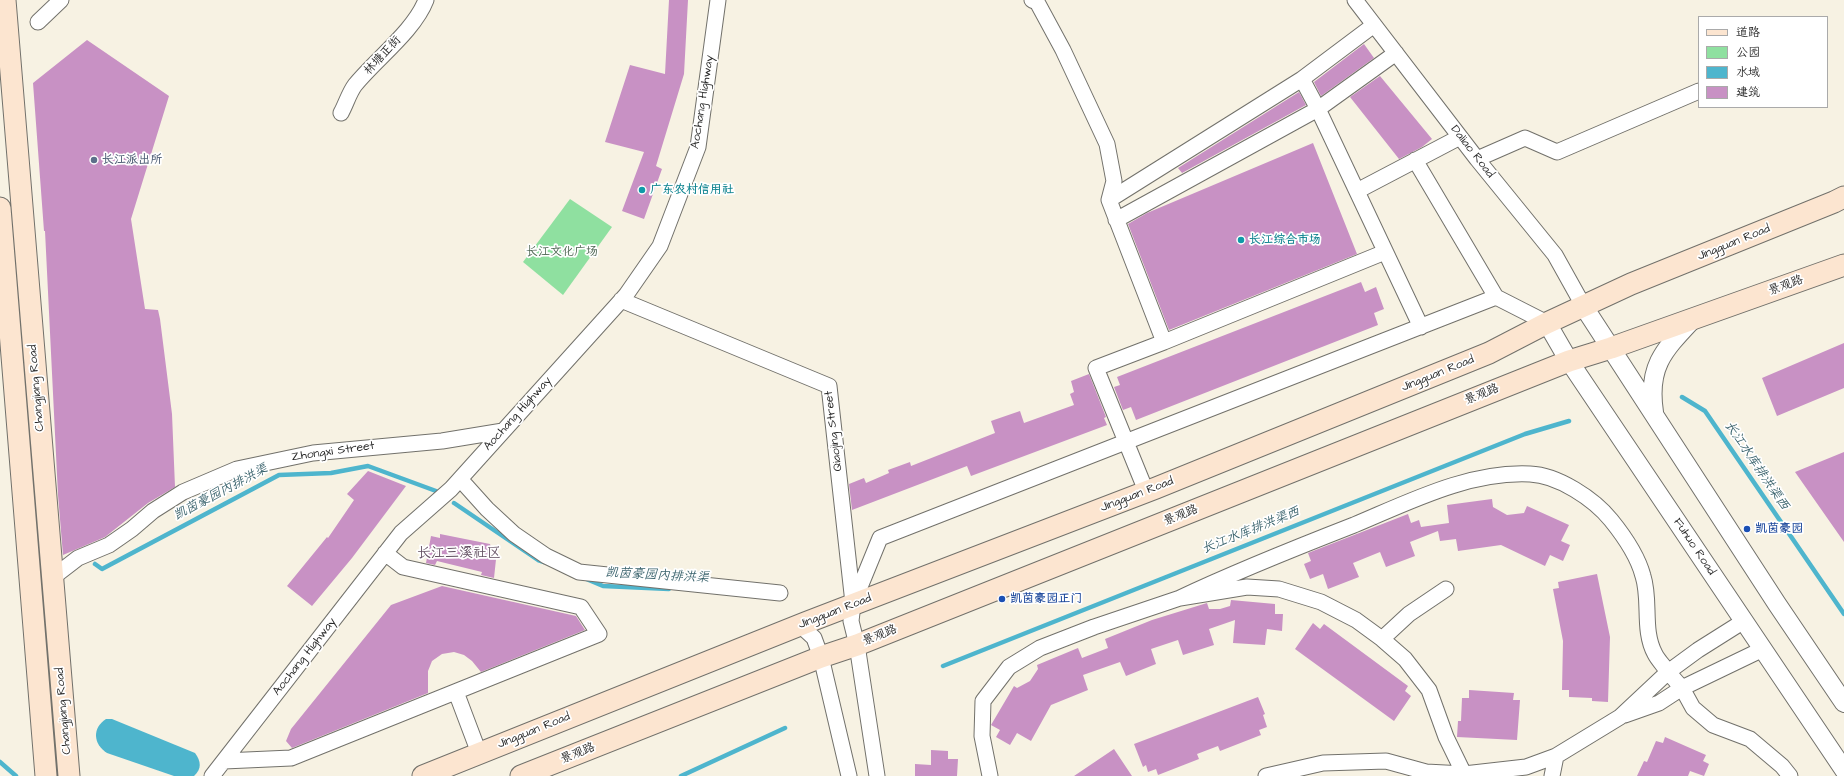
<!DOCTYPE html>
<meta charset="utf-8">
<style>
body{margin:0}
#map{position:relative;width:1844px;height:776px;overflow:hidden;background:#f7f2e3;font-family:"Architects Daughter","LXGW WenKai TC",sans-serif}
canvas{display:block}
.legend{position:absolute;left:1698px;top:16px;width:130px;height:92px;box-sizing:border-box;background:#fff;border:1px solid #aaa;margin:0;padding:5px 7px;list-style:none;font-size:12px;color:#2b2b2b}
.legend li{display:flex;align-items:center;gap:8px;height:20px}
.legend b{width:20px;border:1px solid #aaa}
</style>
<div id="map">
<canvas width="1844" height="776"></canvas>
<ul class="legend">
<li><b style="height:5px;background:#fce5d0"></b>道路</li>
<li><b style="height:11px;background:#8fe0a0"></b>公园</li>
<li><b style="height:11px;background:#4eb5cd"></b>水域</li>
<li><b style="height:11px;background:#c891c4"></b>建筑</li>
</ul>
</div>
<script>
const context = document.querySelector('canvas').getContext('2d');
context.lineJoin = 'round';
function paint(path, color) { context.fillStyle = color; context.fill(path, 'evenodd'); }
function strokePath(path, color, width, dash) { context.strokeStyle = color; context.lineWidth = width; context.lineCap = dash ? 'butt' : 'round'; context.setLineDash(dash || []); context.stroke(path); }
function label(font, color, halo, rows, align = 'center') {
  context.font = font + ' "Architects Daughter","LXGW WenKai TC",sans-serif'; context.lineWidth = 3.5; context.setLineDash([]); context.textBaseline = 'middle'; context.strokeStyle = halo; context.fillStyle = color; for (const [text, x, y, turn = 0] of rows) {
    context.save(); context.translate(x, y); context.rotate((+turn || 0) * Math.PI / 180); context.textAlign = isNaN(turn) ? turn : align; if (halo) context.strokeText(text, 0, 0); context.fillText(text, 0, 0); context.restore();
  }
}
const green = new Path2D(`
 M570 199 612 227 563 295 523 262Z`);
const water = new Path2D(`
 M106 719H112L195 753C201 761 202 769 194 776H174L107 753C93 744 92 728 106 719Z`);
const stream = new Path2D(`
 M1682 397 1705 411 1844 614
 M454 503 538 560 544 562
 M95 564 102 569 279 475 331 473 368 466 436 491
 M584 578 603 586 669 589
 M943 666 1525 434 1569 421
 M0 762 16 776
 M681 776 785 728`);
const building = new Path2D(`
 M669 0H688L684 74 656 166 662 169 644 219 622 211 644 152 605 142 630 65 665 74Z
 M87 40 169 96 131 219 145 309 158 310 160 319 172 414 175 487 148 503 105 537 63 555 58 495 45 231H44L33 83Z
 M1364 44 1374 58 1321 96 1314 82Z
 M1380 76 1432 139 1422 147 1399 159 1350 97Z
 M1299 92 1306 105 1182 173 1178 168Z
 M1313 143 1357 254 1169 330 1128 224 1147 213Z
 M1361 282 1365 292 1376 287 1384 309 1374 313 1378 325 1136 420 1131 407 1123 410 1114 387 1120 385 1117 377Z
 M1844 343V388L1777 416 1762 378Z
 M1089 374 1106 417 1104 418 1107 425 971 476 967 466 852 510 849 484 864 478 866 483 889 473 888 470 910 462 911 466 995 433 991 421 1020 411 1024 423 1074 405 1070 394 1074 392 1071 381Z
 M1844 452V542L1795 472Z
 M368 471 406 486 352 558 312 606 287 586 327 537 328 538 354 500 347 494Z
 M1492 499 1493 507 1507 515 1524 513 1527 506 1569 525 1561 541 1570 545 1563 561 1550 555 1545 566 1501 545 1458 551 1456 539 1440 541 1438 531 1410 542 1415 556 1386 567 1380 552 1353 563 1359 577 1328 589 1323 574 1310 579 1304 564 1311 561 1308 553 1408 514 1411 523 1419 520 1421 527 1449 523 1447 505Z
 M440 534 490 544 491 547 497 550 494 578 481 575 482 572 437 561 435 565 426 563 431 536 440 538Z
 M1597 574 1610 637 1608 702 1592 701V698L1569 697V690H1562L1563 641 1553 589 1559 588 1558 582Z
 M442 586 576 616 585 630 481 672 472 661 464 655 454 652 442 654 432 661 428 671V693L292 748 286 741 291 729 391 605Z
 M1231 600 1275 604V614H1283L1282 631 1267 629 1265 645 1233 643 1235 620 1209 629 1214 645 1183 655 1178 640 1151 649 1156 664 1126 676 1120 662 1083 675 1088 690 1051 705 1031 741 1017 733 1010 745 996 737 1000 730 991 725 1014 686 1017 688 1030 681 1038 669 1037 665 1078 648 1082 658 1108 648 1105 639 1152 620 1207 603 1209 609H1220L1230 606Z
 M1313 623 1320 629 1324 624 1408 686 1405 691 1411 696 1394 721 1295 649Z
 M1469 690 1514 693 1513 700H1520L1517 740 1457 737 1458 721H1461L1462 698H1469Z
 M1258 697 1265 714 1263 715 1267 727 1259 730 1261 735 1220 751 1218 746 1197 754 1199 759 1158 775 1156 769 1148 772 1146 765 1143 767 1134 744Z
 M1665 737 1706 755 1703 761 1709 764 1704 776 1690 771 1688 776H1637L1644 761 1647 762 1656 741 1663 743Z
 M1114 749 1132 776H1074Z
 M931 750 948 751V759H958L957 776H915V764L931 765Z`);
const minor = new Path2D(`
 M1032 0 1037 2 1063 50 1107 144 1114 181 1109 200 1164 342 1385 252
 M1355 0 1477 159 1555 255 1584 307
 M38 22 61 0
 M1374 25 1302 79 1318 109 1421 327
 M341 113C346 104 349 93 355 85 376 59 414 31 426 0
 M1477 159 1525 138 1557 152 1699 91
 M1415 160 1496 297
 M1357 191 1460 137
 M1109 200 1302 79
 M1116 220 1318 109 1396 53
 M621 300 829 386 853 603
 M460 479 487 509 514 534 546 556 579 572 780 593
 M1146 491 1096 368 1164 342
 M52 578 78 558 109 545 132 529 153 511 183 492 237 469 313 453 442 441 503 431
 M1180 598C1237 571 1295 548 1354 525 1409 502 1469 471 1530 474 1558 475 1594 499 1611 520 1624 536 1638 557 1643 576 1651 601 1642 630 1655 654 1658 660 1664 666 1668 672L1620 717 1556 756 1526 767 1464 774 1426 772 1386 761 1323 763 1266 776
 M1744 621 1698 650 1668 672 1682 688 1763 649
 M800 625 814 638 821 657 849 776
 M1382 639 1409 614 1446 589
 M456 692 479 753
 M1625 715 1659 703 1682 688 1693 708 1713 725 1750 739 1782 766 1790 776
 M224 761 291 758 599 634 581 607 403 567 385 553
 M212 776 401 533 451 489 460 479 626 295 660 246 698 147 718 0
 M877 776 857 645 851 621 853 604 880 538 1496 297 1547 323
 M990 776 982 736 983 701 1009 667 1040 648 1094 627 1180 598 1247 587 1279 589 1321 602 1356 620 1382 639 1405 659 1429 690 1446 737 1464 774
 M1552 776 1556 756`);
const tertiary = new Path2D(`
 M1584 307 1777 604 1844 703
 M1547 323 1569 361 1844 770
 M1654 412C1647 366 1664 350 1694 318`);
const secondary = new Path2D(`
 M5 0 69 776
 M0 208 46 776
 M423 776 805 623 1156 488 1489 353 1547 323 1631 284 1834 202 1844 197
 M521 776 821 657 857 645 1569 361 1611 348 1844 265`);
const markers = [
 [94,160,4,"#5c6f8a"],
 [642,190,4,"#0f9aa8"],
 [1241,240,4,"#0f9aa8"],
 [1747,529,4,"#1a4fb4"],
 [1002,599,4,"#1a4fb4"]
];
const streetNames = [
 ["林塘正街",383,56,-47],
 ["Aochang Highway",703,102,-81],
 ["Daliao Road",1472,152,52],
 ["Jingguan Road",1734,243,-22],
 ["景观路",1786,286,-20],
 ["Jingguan Road",1438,374,-22],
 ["Changjiang Road",37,388,-95],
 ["景观路",1482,395,-22],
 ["Aochang Highway",518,414,-48],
 ["Qiaojing Street",834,431,-97],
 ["Zhongxi Street",333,452,-8],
 ["Jingguan Road",1137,495,-21],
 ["景观路",1181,516,-22],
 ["Fuhuo Road",1694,547,56],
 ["Jingguan Road",835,612,-21],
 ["景观路",880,636,-22],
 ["Aochang Highway",305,657,-52],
 ["Changjiang Road",64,711,-95],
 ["Jingguan Road",534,731,-22],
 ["景观路",578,754,-22]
];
const serviceNames = [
 ["长江派出所",102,160]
];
const cultureNames = [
 ["广东农村信用社",650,190],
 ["长江综合市场",1249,240]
];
const parkNames = [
 ["长江文化广场",562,252]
];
const transitNames = [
 ["凯茵豪园",1755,529],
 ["凯茵豪园正门",1010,599]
];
const waterNames = [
 ["长江水库排洪渠西",1756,466,56],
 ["凯茵豪园内排洪渠",221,493,-28],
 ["长江水库排洪渠西",1251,531,-22],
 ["凯茵豪园内排洪渠",657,576,3]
];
const quarterNames = [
 ["长江三溪社区",459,554]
];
paint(green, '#8fe0a0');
paint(water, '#4eb5cd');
strokePath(stream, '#4eb5cd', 4.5);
paint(building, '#c891c4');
strokePath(minor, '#72716b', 17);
strokePath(tertiary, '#72716b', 20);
strokePath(secondary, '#72716b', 23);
strokePath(minor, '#fff', 15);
strokePath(tertiary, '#fff', 18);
strokePath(secondary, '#fce5d0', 21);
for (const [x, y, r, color] of markers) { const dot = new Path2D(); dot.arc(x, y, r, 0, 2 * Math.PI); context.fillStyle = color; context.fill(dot); strokePath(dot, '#fff', 1.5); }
label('12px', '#2b2b2b', '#fff', streetNames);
label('bold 12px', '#4e5e75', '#fff', serviceNames, 'left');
label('bold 12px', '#0d838f', '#fff', cultureNames, 'left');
label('12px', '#49614e', '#fff', parkNames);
label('bold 12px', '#164399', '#fff', transitNames, 'left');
label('italic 13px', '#39626c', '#fff', waterNames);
label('14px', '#624f61', '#fff', quarterNames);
</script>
